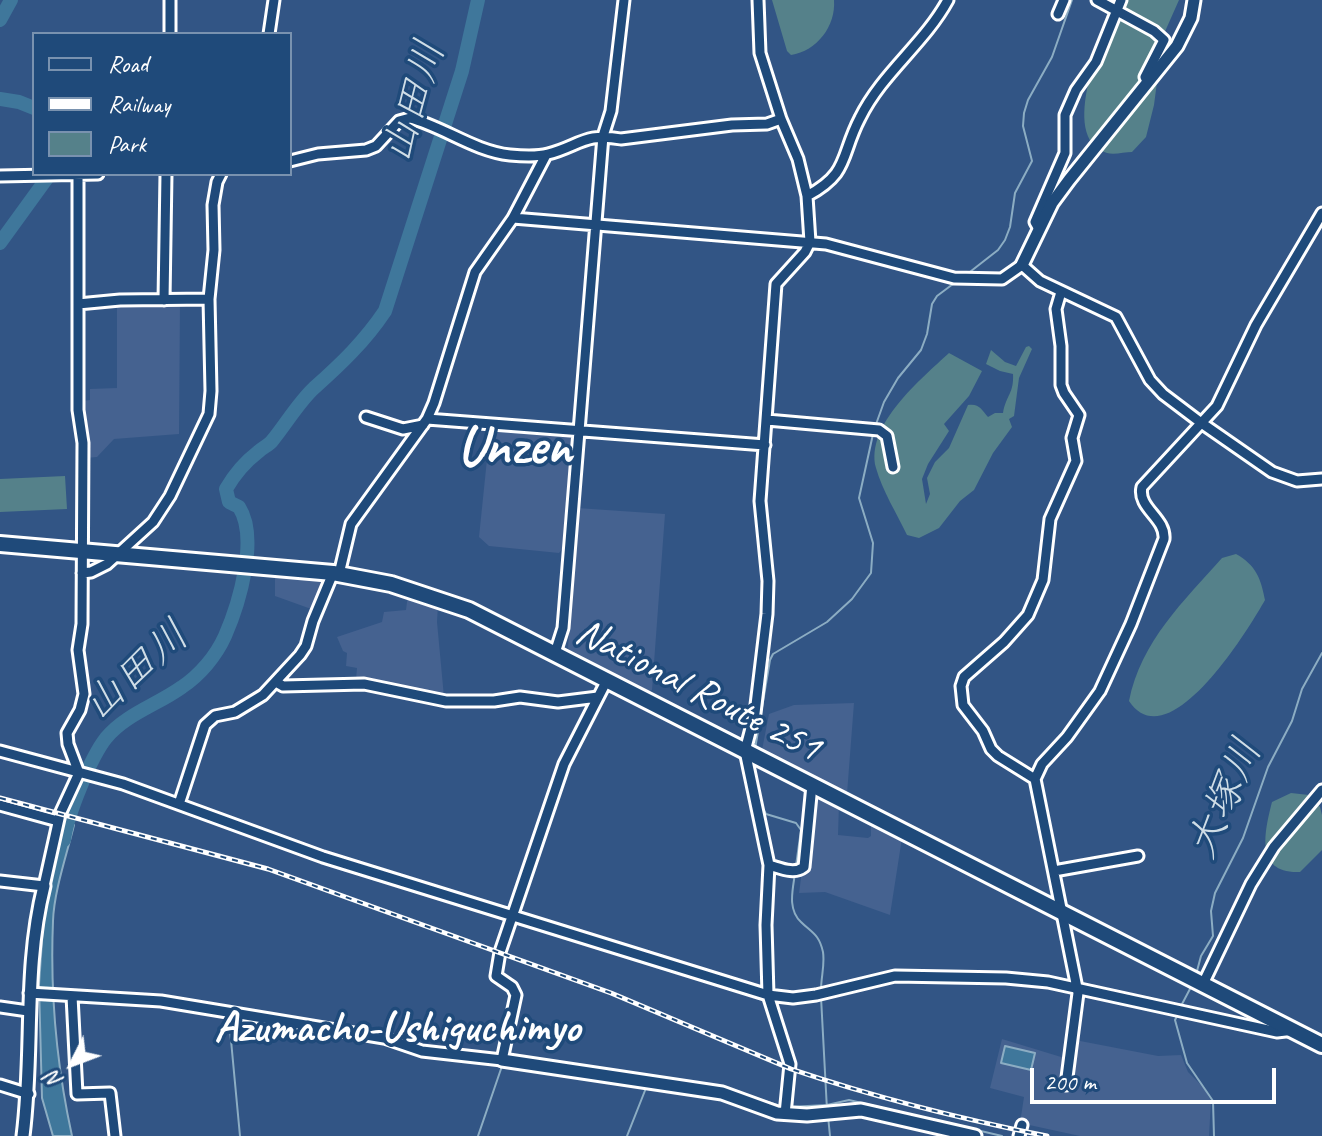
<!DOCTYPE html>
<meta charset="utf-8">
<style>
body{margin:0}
#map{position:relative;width:1322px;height:1136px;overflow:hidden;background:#325585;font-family:Caveat,sans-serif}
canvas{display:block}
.legend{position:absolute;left:32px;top:32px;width:260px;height:144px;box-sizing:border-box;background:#1f4a7a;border:2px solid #7992af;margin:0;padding:10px 14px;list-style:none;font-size:24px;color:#fff}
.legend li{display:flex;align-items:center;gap:16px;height:40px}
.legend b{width:40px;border:2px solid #7992af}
.north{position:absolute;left:32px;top:1024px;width:80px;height:80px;-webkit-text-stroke:6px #1f4a7a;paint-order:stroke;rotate:228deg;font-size:22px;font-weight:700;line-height:32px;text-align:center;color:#fff}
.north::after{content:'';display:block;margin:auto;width:28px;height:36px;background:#fff;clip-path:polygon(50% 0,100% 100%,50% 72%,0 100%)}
.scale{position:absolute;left:1030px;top:1068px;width:246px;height:36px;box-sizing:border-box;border:4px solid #fff;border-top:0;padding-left:10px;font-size:24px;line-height:28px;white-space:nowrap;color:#fff;-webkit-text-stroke:6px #1f4a7a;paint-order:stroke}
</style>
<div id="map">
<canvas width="1322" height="1136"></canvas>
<ul class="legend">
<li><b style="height:10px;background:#1f4a7a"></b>Road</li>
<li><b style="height:10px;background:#fff"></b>Railway</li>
<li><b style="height:22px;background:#55818a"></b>Park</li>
</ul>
<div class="north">N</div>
<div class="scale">200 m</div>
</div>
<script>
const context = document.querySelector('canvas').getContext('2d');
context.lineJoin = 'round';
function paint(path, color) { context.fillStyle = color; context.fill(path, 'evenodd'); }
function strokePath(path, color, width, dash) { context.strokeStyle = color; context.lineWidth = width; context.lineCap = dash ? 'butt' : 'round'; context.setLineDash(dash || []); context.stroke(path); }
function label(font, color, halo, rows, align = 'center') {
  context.font = font + ' Caveat,"Klee One",sans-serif'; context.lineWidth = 7; context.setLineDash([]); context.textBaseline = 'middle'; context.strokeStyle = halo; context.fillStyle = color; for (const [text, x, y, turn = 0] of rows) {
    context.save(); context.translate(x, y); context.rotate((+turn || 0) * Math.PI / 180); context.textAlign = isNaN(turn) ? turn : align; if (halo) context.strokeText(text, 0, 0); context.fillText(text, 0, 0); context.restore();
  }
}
const built = new Path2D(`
 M180 302 179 434 114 439 97 457 85 458 81 401 90 400V389L117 388V303Z
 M490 430 572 436 562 549 559 553 489 546 479 537Z
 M577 508 665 514 652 690 648 692 570 652 568 648Z
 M275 575 325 578 314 610 275 596Z
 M408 594 438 604 437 622 444 697 422 694 399 685 356 680 357 668 346 666 347 653 343 651 337 637 382 622 384 612 406 610Z
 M854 703 847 794 762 750 769 714 794 705Z
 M813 791 839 804 838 835 868 838 871 836V822L902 838 890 915 825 892 799 893Z
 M1002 1039 1071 1060 1075 1040 1158 1056 1181 1055 1188 1072 1204 1088 1211 1101 1209 1136H1080L1020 1123 1024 1097 990 1088Z`);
const green = new Path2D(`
 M772 0H834C836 26 817 51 791 55L787 51Z
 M1114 0H1179L1163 36 1154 105 1146 137 1132 152C1125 152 1114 155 1107 153 1056 138 1106 32 1114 0Z
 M1029 346 1032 349 1019 378 1014 416 1009 419 1012 427 993 453 974 490 960 501 939 528 919 538 907 535C897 514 882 490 876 468 865 425 921 379 949 353L982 371 969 396 944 424 949 431 928 464 922 479 926 504 930 494 927 478 935 462 949 448 968 405C979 403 982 410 988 417L995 413H1003C1006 395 1014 394 1013 374L1000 371 986 364 991 350 1005 362 1016 366 1026 347Z
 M65 476 67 509 0 512V479Z
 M1236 554C1256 565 1261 579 1265 600 1247 632 1168 760 1129 701 1141 641 1184 601 1222 558Z
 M1291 793 1309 795 1320 807 1322 815V850L1300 872C1255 874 1264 833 1272 802Z`);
const water = new Path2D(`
 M63 822 74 825C67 854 54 891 53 921 50 992 57 1067 72 1136H53L42 1098 39 985 44 911Z
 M1005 1046 1035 1053 1031 1070 1001 1063Z`);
const stream = new Path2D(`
 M966 275 998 250 1005 240 1010 227 1015 193 1032 161 1023 126 1024 113 1028 100 1052 57 1072 0
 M875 427 884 402 898 378 921 350 927 334 932 304 937 296 957 281
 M755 749 770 660 773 654 827 622 852 599 871 573 873 543 859 498 873 434
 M754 763 762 807 766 814 796 823 801 830 796 866
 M795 873C793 889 787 909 801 922 812 933 819 934 823 952 825 965 821 977 821 990
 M1197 971 1201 956 1213 936 1211 911 1215 893 1243 838 1268 767 1292 721 1302 689 1322 653
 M821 997 827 1110
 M1181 1006 1191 987
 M1177 1016 1175 1020 1187 1063 1213 1101 1214 1136
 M229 1019 240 1136
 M516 1056 723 1088
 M729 1090 784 1107
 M788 1107 827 1105 849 1100 1002 1136
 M828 1116 830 1136
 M478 1136 502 1066
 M627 1136 646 1088`);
const river = new Path2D(`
 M0 20 11 0
 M0 99 19 102 34 108
 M0 243 50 174
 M64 840C67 815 91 757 106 738 126 714 157 705 182 687 200 675 216 656 225 636 239 604 259 538 239 507L229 502 226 489C234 475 245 462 258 452 262 448 269 445 272 441 286 424 298 403 314 388 341 364 365 341 385 311L462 71 478 0`);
const minor = new Path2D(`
 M170 0V34
 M758 0 760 53 781 119 798 159 807 196 810 242 805 252 776 284 760 501 768 581 767 614 755 713 745 751 769 865 766 925 768 995 790 1064 785 1114
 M1097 0 1154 31 1164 40 1145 77 1148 83
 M1058 14 1064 0
 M269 34 274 0
 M290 161 318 154 366 150 376 146 399 121 410 118C444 127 474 151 510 155 521 156 537 157 548 154 579 146 585 132 621 139L732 125 767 124 781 119
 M0 176 98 174
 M807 196C850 173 840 156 860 118 882 73 924 44 948 0
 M513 218 826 244 954 278 1002 279 1022 265 1040 281 1116 317 1150 380 1163 394 1200 422 1272 472 1297 481 1322 479
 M1039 229 1035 222 1065 153V115L1076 90 1096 62 1121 0
 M164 300 166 174
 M78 304 120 300 209 299
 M366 417 403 429 423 425
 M427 419 765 445
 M767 420 879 430 887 436 893 467
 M82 573 91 572 107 564 153 522 170 496 209 414 211 391 209 299 214 250 213 205 217 182 221 174
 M339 574 351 524 427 419 434 403 475 272 513 218 546 155
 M555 653 563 628 603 136 611 111 624 0
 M276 682 283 686 364 684 446 701H494L520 697 558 702 598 697
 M0 751 123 784 323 857 768 995 793 998 816 995 895 976 1006 978 1048 982 1277 1032 1294 1030
 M1035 779 998 756 991 749 983 731 963 705 961 686 964 677 1004 642 1028 615 1043 580 1050 519 1076 461 1072 438 1079 415 1064 393 1061 385V346L1056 309 1061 292
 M179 804 205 725 215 716 235 712 263 695 300 655 306 646 313 621 333 573
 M0 805 58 821
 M769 865C780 868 794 875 804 867L812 785
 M1054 871 1138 856
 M0 881 44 886 60 814 79 773 68 744 67 733 80 710 84 694 78 650 82 624 83 443 78 410V176
 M1203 984 1251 884 1274 847 1322 790
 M29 993 161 1001 384 1038 422 1051 502 1060 516 995 512 987 496 976 500 952 564 764 607 680
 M72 996 77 1094 110 1093 115 1136
 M0 1007 28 1011
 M0 1085 29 1094
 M1066 1085 1078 993 1035 779 1042 764 1067 737 1100 691 1131 624 1164 539C1166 518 1137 508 1142 487L1217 406 1256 325 1322 213
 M1019 1136 1022 1125`);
const tertiary = new Path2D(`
 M1022 265 1052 203 1069 180 1177 46 1191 18 1194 0
 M502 1060 722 1093 777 1113 807 1115 861 1110 975 1136
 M23 1136C34 1051 23 970 44 886`);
const trunk = new Path2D(`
 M0 544 333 573 391 584 469 610 1322 1045`);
const rail = new Path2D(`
 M0 798 268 869 611 993 791 1069C874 1097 961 1119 1047 1136`);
const streetNames = [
 ["National Route 251",698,691,27]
];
const waterNames = [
 ["山田川",415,102,-73],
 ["山田川",137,672,-42],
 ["大塚川",1226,799,-66]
];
const quarterNames = [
 ["Azumacho-Ushiguchimyo",397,1029]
];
const townNames = [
 ["Unzen",514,449]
];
paint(built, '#456290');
paint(green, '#55818a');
paint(water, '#3f779b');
strokePath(water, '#8cadc3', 2);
strokePath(stream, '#8cadc3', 2);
strokePath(river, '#3f779b', 14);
strokePath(minor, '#fff', 15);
strokePath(tertiary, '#fff', 17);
strokePath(trunk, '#fff', 20);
strokePath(minor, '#1f4a7a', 9);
strokePath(tertiary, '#1f4a7a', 11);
strokePath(trunk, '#1f4a7a', 14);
strokePath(rail, '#fff', 5);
strokePath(rail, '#1f4a7a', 2, [6]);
label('40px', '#fff', '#1f4a7a', streetNames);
label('italic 42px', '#cfdde6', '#1f4a7a', waterNames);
label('bold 44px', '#fff', '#1f4a7a', quarterNames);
label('bold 56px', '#fff', '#1f4a7a', townNames);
</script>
